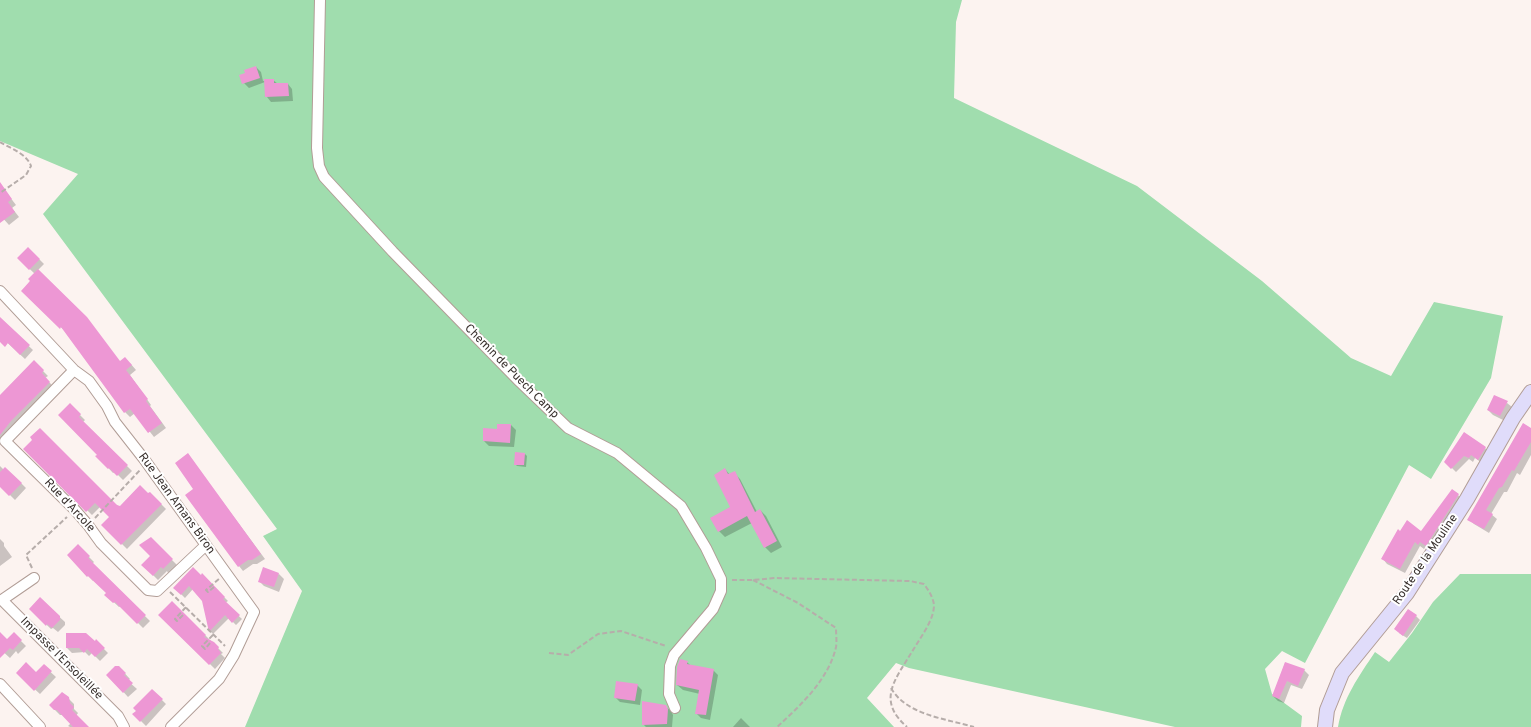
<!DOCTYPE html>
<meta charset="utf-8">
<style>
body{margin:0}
canvas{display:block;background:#fcf3f0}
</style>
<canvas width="1531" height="727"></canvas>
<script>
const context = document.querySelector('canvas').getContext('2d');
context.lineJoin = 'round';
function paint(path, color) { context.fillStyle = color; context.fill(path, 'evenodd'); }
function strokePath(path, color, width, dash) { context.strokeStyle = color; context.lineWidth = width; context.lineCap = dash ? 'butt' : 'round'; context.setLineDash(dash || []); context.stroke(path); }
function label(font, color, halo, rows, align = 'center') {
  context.font = font + ' Overpass,sans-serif'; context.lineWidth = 4; context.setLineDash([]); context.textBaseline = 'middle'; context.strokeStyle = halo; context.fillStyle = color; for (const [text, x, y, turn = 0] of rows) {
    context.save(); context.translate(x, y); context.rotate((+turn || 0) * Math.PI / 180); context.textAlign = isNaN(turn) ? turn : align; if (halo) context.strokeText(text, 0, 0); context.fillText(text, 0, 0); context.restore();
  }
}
const green = new Path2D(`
 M0 0H962L956 22 954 98 1137 186 1262 281 1351 358 1391 376 1434 302 1503 316 1491 378 1431 479 1409 465 1305 663 1282 651 1265 669 1272 694 1302 716 1301 727H1175L909 668 896 663 867 698 894 727H245L302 591 263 536 277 529 43 214 78 174 0 141Z
 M1460 574H1531V727H1338C1343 698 1359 676 1375 652L1389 662 1412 633 1433 602Z`);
const shadow = new Path2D(`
 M256 67 261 72 263 81 273 80 278 84H288L292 89 293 101 271 102 267 97 265 82 249 88 244 83Z
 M0 184 16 205 12 208 19 217 9 225 0 215Z
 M28 248 44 264 38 270 120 362 130 363 136 370 130 375 151 405 150 406 166 428 154 437 135 413 130 417 125 412 66 332 23 291 35 274 18 258Z
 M0 319 33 350 25 359 0 336Z
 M34 362 48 376 45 378 54 387 0 443V397Z
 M1507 403 1512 407 1505 421 1493 415 1488 410Z
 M70 405 85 420 83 422 132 471 123 480 115 472 113 473 97 456 98 455Z
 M511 425 516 430 514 447 489 446 484 441 498 430Z
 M1531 430V455L1520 475 1517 473 1507 492H1504L1491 514 1497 519 1489 533 1474 524 1469 519Z
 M1485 448 1489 452 1482 463 1475 458 1473 462 1469 459 1456 472 1446 462Z
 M25 449 120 507 150 493 166 509 127 549 103 525 111 517 100 507 92 515Z
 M525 454 527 456 526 467 517 466 515 464Z
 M188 455 265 559 257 564H253L243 571 239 566 195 489Z
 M0 466 4 470 14 476 26 488 15 500 2 487 0 483Z
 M725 469 730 475 734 473 740 479 757 512 760 510 766 516 782 547 771 553 765 547 752 523 725 537 719 531 732 507Z
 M1458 495 1463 500 1432 550 1426 546 1424 549 1420 546 1405 573 1387 564 1383 559 1422 533Z
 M0 539 4 543V546L12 557 0 566Z
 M151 539 177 565 168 573 167 571 158 580 143 565 152 556Z
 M78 546 94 562 92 564 150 621 143 628 121 606 119 607 106 595 108 593 94 580 93 581 68 555Z
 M279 574 284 579 279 592 264 586 259 581Z
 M202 575 228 601 225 603 242 619 236 625 229 618 213 634 210 631 203 600 193 589 185 598 175 588Z
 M40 599 65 622V625L58 632 53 628 51 629 30 609Z
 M172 602 223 653 221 654 225 658 215 669 160 615Z
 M1416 616 1420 620 1407 638 1399 633Z
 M0 634 7 641 14 634 26 646 18 654 16 651 10 658 0 649Z
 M96 641 108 653 100 661 92 653 89 656 85 652 72 653 67 648 95 643Z
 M687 662 691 666 713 670 718 675 710 720 701 718 696 713 700 694 683 690 677 685Z
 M1285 663 1304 670 1309 675 1302 689 1291 685 1284 703 1278 701 1273 696Z
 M44 666 56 677 40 694 17 673 36 674Z
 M119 667 130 679 128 681 137 689 128 697 108 675Z
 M637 685 642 690 640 705 620 702 615 697Z
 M152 690 166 704 146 726 134 714Z
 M68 698 74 704V709L78 713 76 716 87 727H70L68 726 71 723 63 715H60L50 705Z
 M665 706 671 711 673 715 672 727H646L643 724Z
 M741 718 750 727H733Z`);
const building = new Path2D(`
 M256 66 260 78 242 84 239 75 245 73 244 70Z
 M264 79H274V83H288L289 96 265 97Z
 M0 182 12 199 8 202 15 212 0 223Z
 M28 247 40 259 29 270 17 258Z
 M38 269 87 317 120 361 125 357 132 365 126 370 148 399 146 401 162 423 148 433 130 409 124 413 61 327 60 329 21 291 30 281 28 279Z
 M0 317 30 345 20 355 8 343 5 347 0 342Z
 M34 360 44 370 42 373 50 382 11 421 0 435V395Z
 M1494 395 1508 401 1500 416 1487 410Z
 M70 403 81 414 79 417 128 465 117 476 109 468 108 469 95 456 97 455 58 415Z
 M1523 423 1531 428V442L1514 471 1512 470 1502 487 1499 488 1486 510 1493 514 1484 529 1467 520Z
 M497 424H511L510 443 483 441V428L497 429Z
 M40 428 117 505 120 506 140 485 148 493 150 492 162 504 121 545 101 525 109 517 95 503 86 512 23 449 32 440 30 437Z
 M1464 432 1486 447 1478 460 1471 455 1469 458 1464 456 1451 469 1444 462Z
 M515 452 525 453 524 465H514Z
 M188 453 261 554 252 560H248L238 567 185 495 193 489 175 463Z
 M5 467 22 483 9 496 0 487V472Z
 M725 468 728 474 735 471 755 512 760 509 777 541 764 548 747 516 718 532 710 518 730 507 714 475Z
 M1452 489 1459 494 1426 546 1420 542 1418 545 1415 542 1400 569 1381 559 1398 529 1400 531 1407 520 1421 531Z
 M151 537 173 559 163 569 161 567 153 576 141 565 150 556 139 545Z
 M78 544 90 556 88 558 146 615 137 624 115 602 113 603 104 595 106 593 88 576 87 577 67 555Z
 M193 567 201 575 202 573 225 597 223 599 240 615 232 623 225 615 209 632 202 601 189 586 181 595 173 588Z
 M263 567 279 573 274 587 258 582Z
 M40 597 60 616V620L52 628 47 624 46 626 29 609Z
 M172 601 206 635 204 637 214 642 219 647 218 649 221 653 209 665 158 615Z
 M1408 609 1417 615 1403 636 1394 629Z
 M0 632 7 639 14 632 22 640 13 650 10 648 0 658Z
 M66 633H86L95 641 96 639 105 648 95 657 87 649 84 653 79 648H66Z
 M680 659 688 661 687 664 714 669 706 715 695 714 699 690 676 685 677 667Z
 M26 662 36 672 44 664 52 671 34 691 16 673Z
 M1285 662 1305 669 1298 686 1287 681 1279 699 1272 696Z
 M115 666H119L126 673 124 675 133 683 123 693 106 675Z
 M616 681 638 684 635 701 614 698Z
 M152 689 163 699 140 722 132 714 136 711 133 708Z
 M62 692 69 697 70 703 74 707 72 710 89 727H73L57 710H54L49 705Z
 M642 701 666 705 668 709 667 724 642 725Z`);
const path = new Path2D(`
 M0 142C10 148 27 154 31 166L26 175 0 193
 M95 518 140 470
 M32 568 26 555 67 517
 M732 580H753L774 578 910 581 924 584C929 591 933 597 934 605 934 615 928 626 923 634 917 644 911 653 905 663 889 688 882 705 907 727
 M753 580 798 603 836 628C836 634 837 641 836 647 829 679 800 706 777 727
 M214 587 208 592 206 590 219 579
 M170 592 225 646
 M183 615 177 621 175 619 186 607
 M210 643 205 649 202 646 213 635
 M549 653 568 655 598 634 621 631 666 646
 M891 688C906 715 947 719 974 727`);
const street = new Path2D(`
 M320 0 317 148 319 166 324 177 393 252 520 382 568 428 617 453 681 506 706 548 721 579V591L713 609 674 655 670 666 669 694 675 708
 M0 291 74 370 89 381 107 406 115 422 144 459 254 612 234 655 219 679 171 727
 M74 370 5 441 75 510 88 525 101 543 148 590 157 591 206 545
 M34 578 2 600 118 716 124 727
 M0 684 40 727`);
const secondary = new Path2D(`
 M1325 727 1327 710 1342 673 1407 593 1467 499 1513 418 1531 392`);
const streetNames = [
 ["Chemin de Puech Camp",511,372,45],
 ["Rue Jean Amans Biron",176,504,54],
 ["Rue d'Arcole",69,506,47],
 ["Route de la Mouline",1426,560,-56],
 ["Impasse l'Ensoleillée",61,659,45]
];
paint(green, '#a0ddae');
paint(shadow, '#0003');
paint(building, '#ed97d4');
strokePath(street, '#b19d96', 12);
strokePath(secondary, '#b19d96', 16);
strokePath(path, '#b6adaa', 2, [5, 2.5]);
strokePath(street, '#fff', 10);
strokePath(secondary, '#e0dcfa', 14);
label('12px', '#372f2c', '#fff', streetNames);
</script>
